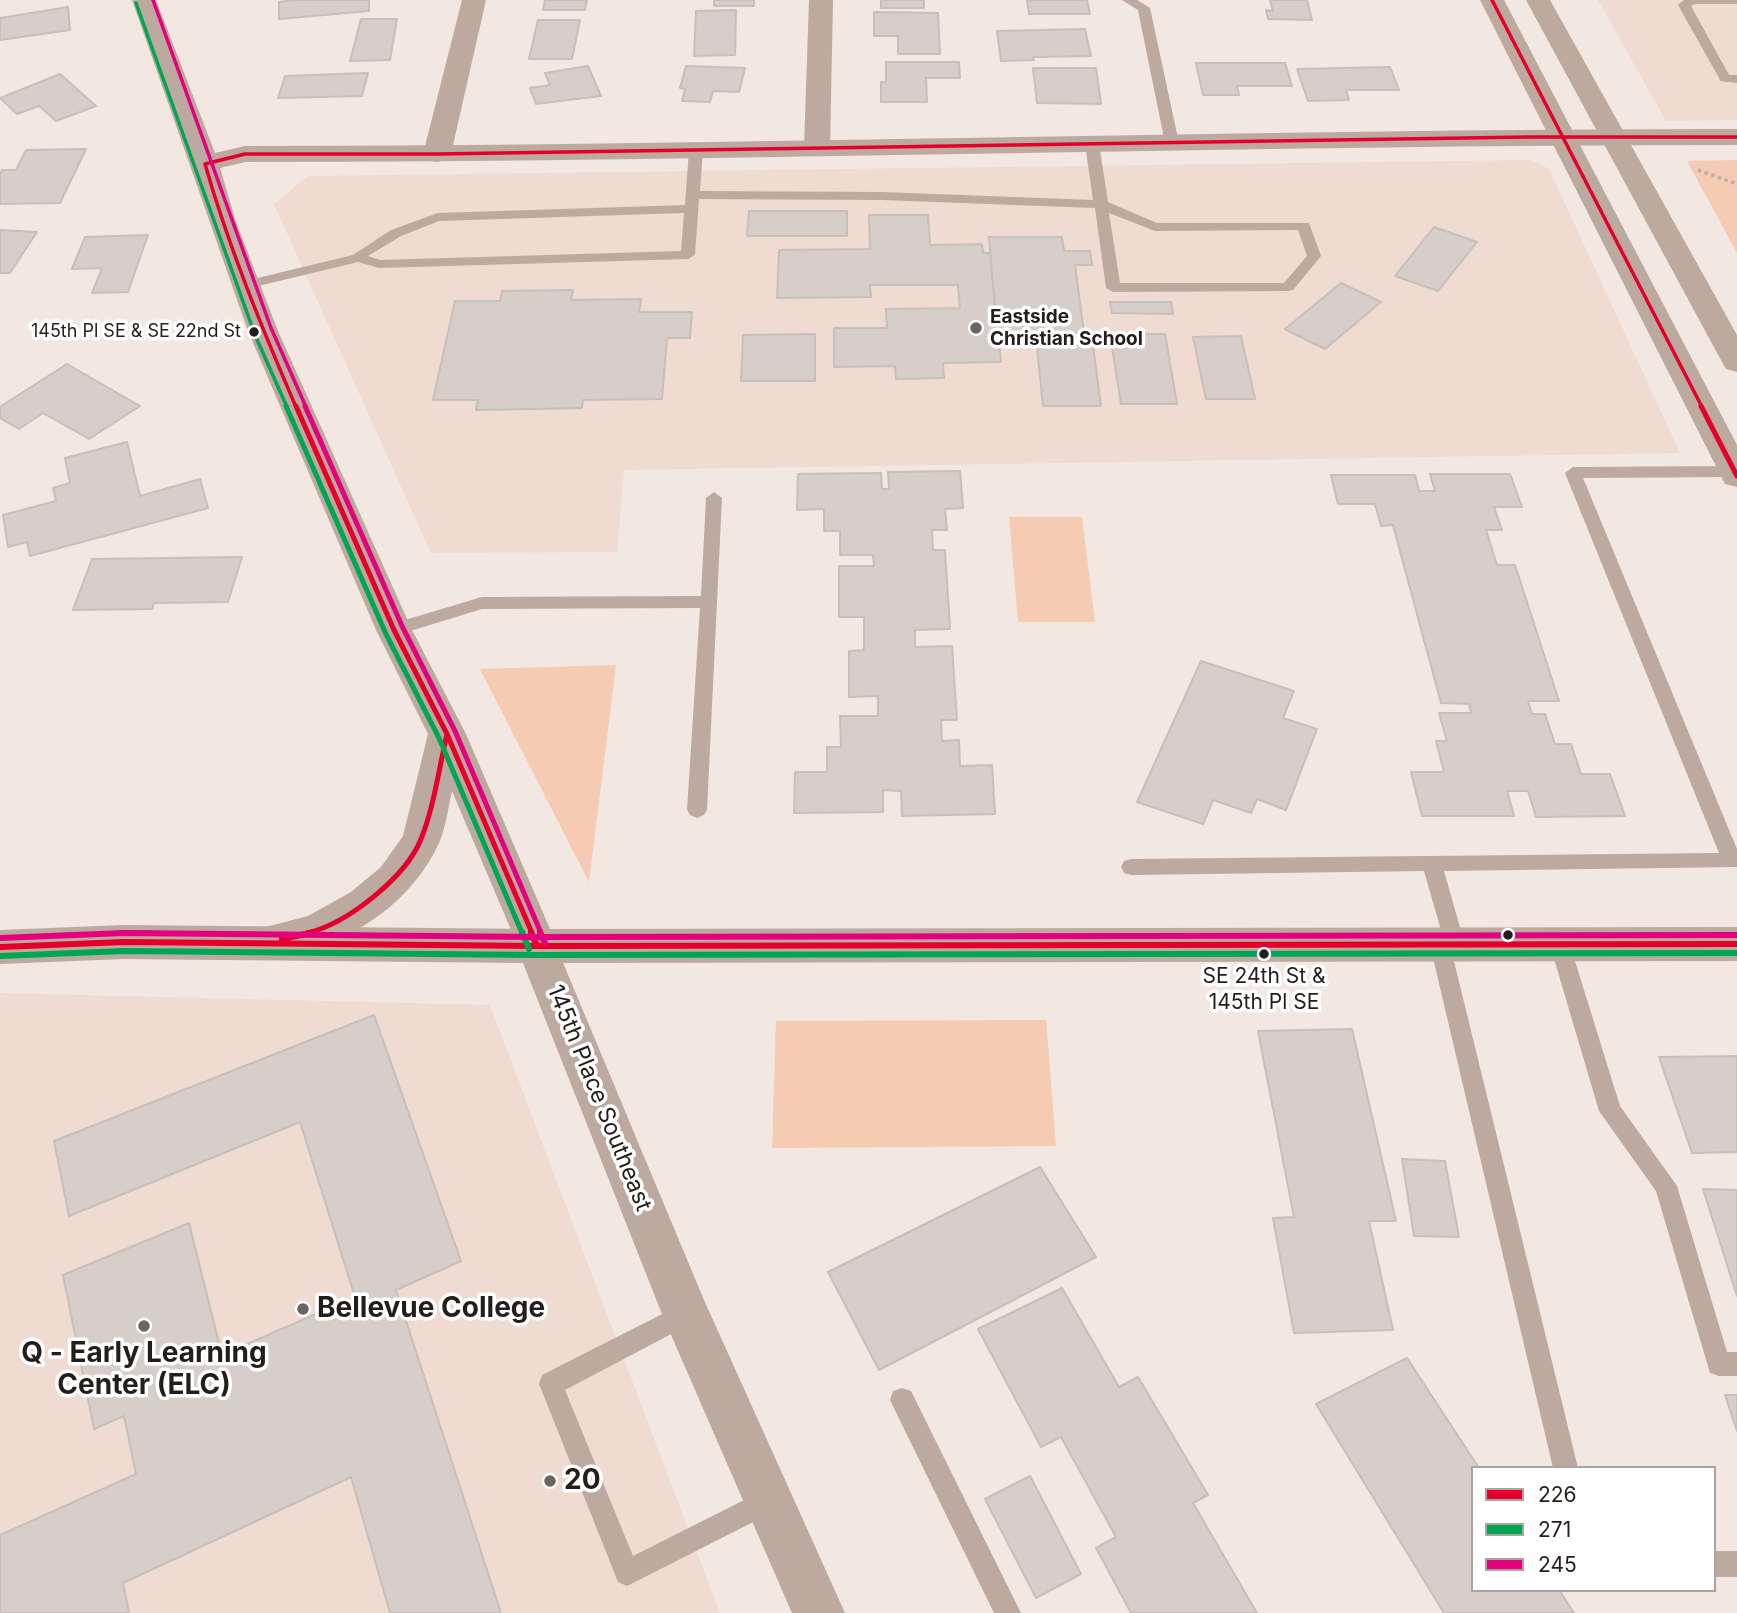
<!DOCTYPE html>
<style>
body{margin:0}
#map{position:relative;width:1737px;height:1613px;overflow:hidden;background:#f2e7e1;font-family:Inter,sans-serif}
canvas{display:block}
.legend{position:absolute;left:1471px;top:1466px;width:245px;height:126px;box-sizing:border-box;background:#fff;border:2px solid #a7a5a3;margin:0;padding:9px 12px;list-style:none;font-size:21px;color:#241d1a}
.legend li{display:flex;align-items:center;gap:14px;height:35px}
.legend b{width:35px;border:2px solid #a7a5a3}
</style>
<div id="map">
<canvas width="1737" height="1613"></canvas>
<ul class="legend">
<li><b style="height:9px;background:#e4002b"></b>226</li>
<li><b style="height:9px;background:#00a651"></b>271</li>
<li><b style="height:9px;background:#e5007d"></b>245</li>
</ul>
</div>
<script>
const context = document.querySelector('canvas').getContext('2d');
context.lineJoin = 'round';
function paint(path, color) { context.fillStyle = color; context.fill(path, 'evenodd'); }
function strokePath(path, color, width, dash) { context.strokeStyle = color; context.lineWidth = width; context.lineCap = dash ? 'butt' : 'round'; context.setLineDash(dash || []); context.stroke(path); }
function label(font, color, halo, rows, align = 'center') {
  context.font = font + ' Inter,sans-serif'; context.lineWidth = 7; context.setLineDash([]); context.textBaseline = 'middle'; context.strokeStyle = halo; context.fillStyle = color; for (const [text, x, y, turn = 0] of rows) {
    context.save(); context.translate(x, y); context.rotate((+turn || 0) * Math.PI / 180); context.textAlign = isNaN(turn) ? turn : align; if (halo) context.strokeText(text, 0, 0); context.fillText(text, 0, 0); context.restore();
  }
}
const built = new Path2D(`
 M1598 0H1737V120L1666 121Z
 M1531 160 1549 169 1680 453 624 470 617 552 431 553 274 204 308 176Z
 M0 993 490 1005 720 1613H0Z`);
const green = new Path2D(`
 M1737 160V253L1687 161Z
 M1009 517H1082L1095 622H1018Z
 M616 665 589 882 480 669Z
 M1046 1020 1056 1146 772 1148 776 1021Z`);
const building = new Path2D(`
 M294 0H369V11L279 19V2Z
 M545 0H587L585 10H543Z
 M714 0H754V6H714Z
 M881 0H924V8H881Z
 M1027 0H1087L1090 14H1029Z
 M1270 0H1307L1312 20 1268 19 1266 10 1273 11Z
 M68 7 70 30 0 40V18Z
 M736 10 735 55 694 56 696 11Z
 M874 12 938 13 940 54H898V36H874Z
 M361 19H397L390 60 350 61Z
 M538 20H580L572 59H529Z
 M1085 29 1091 56 1033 57 1034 60 1001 61 997 31Z
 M886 62H959L960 78H926L927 102H881V82H886Z
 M1196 63H1285L1292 86H1237L1239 95H1203Z
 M588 66 601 96 536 104 530 88 550 85 545 73Z
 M686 66 745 68 739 92 713 91 710 102 682 101 685 89 680 88Z
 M1390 67 1399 90H1346L1349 100 1308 101 1297 69Z
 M1033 68H1096L1101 104 1037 103Z
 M368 73 362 96 278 98 285 76Z
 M60 74 96 106 56 121 39 106 17 114 0 98Z
 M86 149 60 203 0 204V174L2 170H16L26 150Z
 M749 211H847V236H747Z
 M869 215H928L930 245 982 244 983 253H990L1001 362 943 363 944 378 896 379 895 366 834 367V328H887L886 309 960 308 958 285H870L871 297 777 298 779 250 870 249Z
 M1434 227 1477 242 1438 291 1395 276Z
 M0 230 37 232 10 273H0Z
 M148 235 128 292 92 293 102 268 72 269 85 237Z
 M989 237H1062L1064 251H1090L1092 265H1075L1084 333H997Z
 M1341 283 1381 302 1325 349 1285 329Z
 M573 290 571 300 641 299 639 312H692L690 338H667L662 399 583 400 582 408 476 410 478 400H433L455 301H500L502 291Z
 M1110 302H1171L1173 314 1112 313Z
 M815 334V381H741L743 335Z
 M1110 334H1165L1177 404H1121Z
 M1241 336 1255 399H1206L1193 337Z
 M1036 338H1092L1101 406H1043Z
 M67 364 140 406 89 439 43 413 19 429 0 418V407Z
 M127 442 140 496 200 479 208 508 30 556 27 542 8 547 3 515 56 501 53 488 70 483 65 458Z
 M960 471 963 508 945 509 947 530H932L933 550H945L950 629 915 630V647L952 646 957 720H941L942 741 959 740 960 766 992 765 995 814 902 816 901 791 883 790V812L794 813 795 772H827V747H841L840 716H878V696L849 697V651L864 650V617H839V566H874L873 555H840V531H824V509L797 510 798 474 881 473 882 489H889L888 472Z
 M1430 474H1510L1522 507H1494L1502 530H1486L1497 565H1515L1559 701H1528L1532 714H1545L1555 744H1571L1581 774H1610L1625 816 1536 817 1528 791H1507L1514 816H1422L1411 772H1444L1436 741H1447L1439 713H1471L1469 704 1441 703 1393 525 1381 526 1375 504H1338L1331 475H1415L1419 491H1435Z
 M242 557 228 602 154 603 152 609 73 610 92 559Z
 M1201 661 1294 691 1283 718 1317 729 1286 810 1257 799 1251 813 1213 800 1203 824 1137 802Z
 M374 1015 461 1261 396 1290 501 1613H390L351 1477 123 1583 129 1613H0V1535L136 1474 124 1416 94 1429 63 1275 189 1223 222 1355 355 1297 300 1122 69 1216 54 1141Z
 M1352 1029 1396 1221H1369L1393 1330 1294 1333 1273 1218 1294 1217 1258 1031Z
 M1737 1056V1152L1692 1153 1659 1057Z
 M1402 1159 1445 1161 1459 1237 1414 1236Z
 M1040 1167 1096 1257 879 1370 828 1272Z
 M1703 1189 1737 1190V1296Z
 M1062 1288 1119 1387 1138 1377 1208 1495 1193 1503 1257 1613H1131L1096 1548 1116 1537 1061 1437 1041 1447 978 1329Z
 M1407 1358 1479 1468H1473V1590H1559L1574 1613H1444L1316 1404Z
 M1725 1395H1737V1431Z
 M1030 1476 1081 1574 1036 1598 985 1499Z`);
const path = new Path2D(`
 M1698 170 1737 184`);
const service = new Path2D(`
 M1122 0H1137L1150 8 1179 143 1177 146H1167L1165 143 1138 10Z
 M1684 0H1737V4H1695L1691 6 1729 75H1737V83L1720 81 1719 78 1678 5Z
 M1092 140 1099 144 1108 202 1157 223H1309L1321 256 1293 290 1288 291 1113 292 1106 288 1095 208 882 200 699 199 695 255 688 259 379 268 358 262 246 289 239 285 241 282 353 255 391 230 438 213 685 205 689 150 696 146 703 150 700 191 882 192 1093 200 1085 144ZM684 213 681 251 380 260 368 256 401 236 439 221ZM1109 213 1155 231 1298 230 1307 256 1284 283H1120Z
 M1737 466V476L1734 477 1583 478 1737 849V867L1444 871 1465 945 1462 951 1452 953 1578 1468H1553L1430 945 1433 939 1443 937 1424 871 1131 875 1124 873 1121 867 1124 861 1131 859 1719 853 1565 473 1573 467Z
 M714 492 722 498 707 810 704 815 697 818 690 815 687 810 700 608 482 609 394 636 388 635 385 630 388 625 482 597 701 596 706 498Z
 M1560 936 1567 939 1570 945 1620 1106 1677 1186 1727 1352H1737V1376H1719L1710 1373 1656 1191 1599 1111 1550 945 1553 939Z
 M686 1302 694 1306 698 1314 694 1322 565 1390 633 1556 770 1487 779 1491 783 1500 779 1509 627 1586 618 1582 539 1384 542 1375Z
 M902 1388 911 1391 1021 1613H994L890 1400 893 1391Z
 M1714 1551H1737V1577H1714Z`);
const minor = new Path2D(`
 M462 0H486L451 154 447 160 437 162 427 160 423 154Z
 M809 0H833L830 148 827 154 817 156 807 154 804 148Z
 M124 925 537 929 551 934 704 1300 845 1613H792L662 1314 523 963 124 959 0 964V930Z`);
const tertiary = new Path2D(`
 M132 0H156L215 153 245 146C742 146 1240 129 1737 129V145C1240 145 742 162 245 162L220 168 236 222 278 331 412 630 466 734 550 929 1737 927V961L537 963 523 958 452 791C448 808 446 827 439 843 414 898 359 938 301 952 282 956 268 962 250 955L244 943 250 931 308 916 351 892 381 867 403 836 428 734 376 630 248 331Z`);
const primary = new Path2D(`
 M1480 0H1504L1737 445V487L1725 484 1721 476Z
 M1526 0H1550L1737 335V372L1726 369 1722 362Z`);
const bus1Far2 = new Path2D(`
 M1492 0 1702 407
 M205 164 245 154H437L1528 137H1737
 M205 164C229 248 262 328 296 407`);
const bus1Far1 = new Path2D(`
 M296 406 394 630 447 734 532 933
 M1701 406 1737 476
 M307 933C347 924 406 877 421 839 434 807 439 768 447 734`);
const bus1 = new Path2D(`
 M531 932 537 946
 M282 939 315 932
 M0 947 124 942 537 946 1737 944`);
const bus2Far2 = new Path2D(`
 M136 3 255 335 287 407`);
const bus2Far1 = new Path2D(`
 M286 406 386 634 439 738 522 933`);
const bus2 = new Path2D(`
 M522 932 529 949
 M0 956 124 951 537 955 1737 953`);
const bus3Far2 = new Path2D(`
 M153 0 271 328 306 407`);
const bus3Far1 = new Path2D(`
 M305 406 402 626 455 731 541 933
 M117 933H152`);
const bus3 = new Path2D(`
 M540 932 545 943
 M0 938 124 933 537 937 1737 935`);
const markers = [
 [976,328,7,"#6c6460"],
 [254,332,6,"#241d1a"],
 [1508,935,6,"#241d1a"],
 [1264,954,6,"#241d1a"],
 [303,1309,7,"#6c6460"],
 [144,1326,7,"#6c6460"],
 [550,1481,7,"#6c6460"]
];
const farBusnames = [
 ["145th Pl SE & SE 22nd St",241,332]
];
const farPoinames = [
 ["Eastside",990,317],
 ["Christian School",990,339]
];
const busNames = [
 ["SE 24th St &",1264,977],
 ["145th Pl SE",1264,1003]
];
const streetNames = [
 ["145th Place Southeast",599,1098,68]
];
const nearPoinames = [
 ["Bellevue College",317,1309],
 ["Q - Early Learning",144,1354,"center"],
 ["Center (ELC)",144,1386,"center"],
 ["20",564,1481]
];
paint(built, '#efdbd1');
paint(green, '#f6cbb4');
paint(building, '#d7cec9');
strokePath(building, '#c7bfba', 2);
strokePath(path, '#bcada6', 3.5, [3.5, 3.5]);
paint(service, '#bca99f');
paint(minor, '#bca99f');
paint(tertiary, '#bca99f');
paint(primary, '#bcaa9f');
strokePath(bus1Far2, '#e4002b', 3.5);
strokePath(bus1Far1, '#e4002b', 5);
strokePath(bus1, '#e4002b', 6);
strokePath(bus2Far2, '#00a651', 3.5);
strokePath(bus2Far1, '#00a651', 5);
strokePath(bus2, '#00a651', 6);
strokePath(bus3Far2, '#e5007d', 3.5);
strokePath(bus3Far1, '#e5007d', 5);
strokePath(bus3, '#e5007d', 6);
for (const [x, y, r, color] of markers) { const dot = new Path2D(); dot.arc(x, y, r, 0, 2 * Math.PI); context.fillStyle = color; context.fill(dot); strokePath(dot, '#fff', 2.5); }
label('18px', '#241d1a', '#fff', farBusnames, 'right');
label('bold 19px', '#241d1a', '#fff', farPoinames, 'left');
label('21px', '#241d1a', '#fff', busNames);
label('23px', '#241d1a', '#fff', streetNames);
label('bold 28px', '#241d1a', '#fff', nearPoinames, 'left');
</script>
